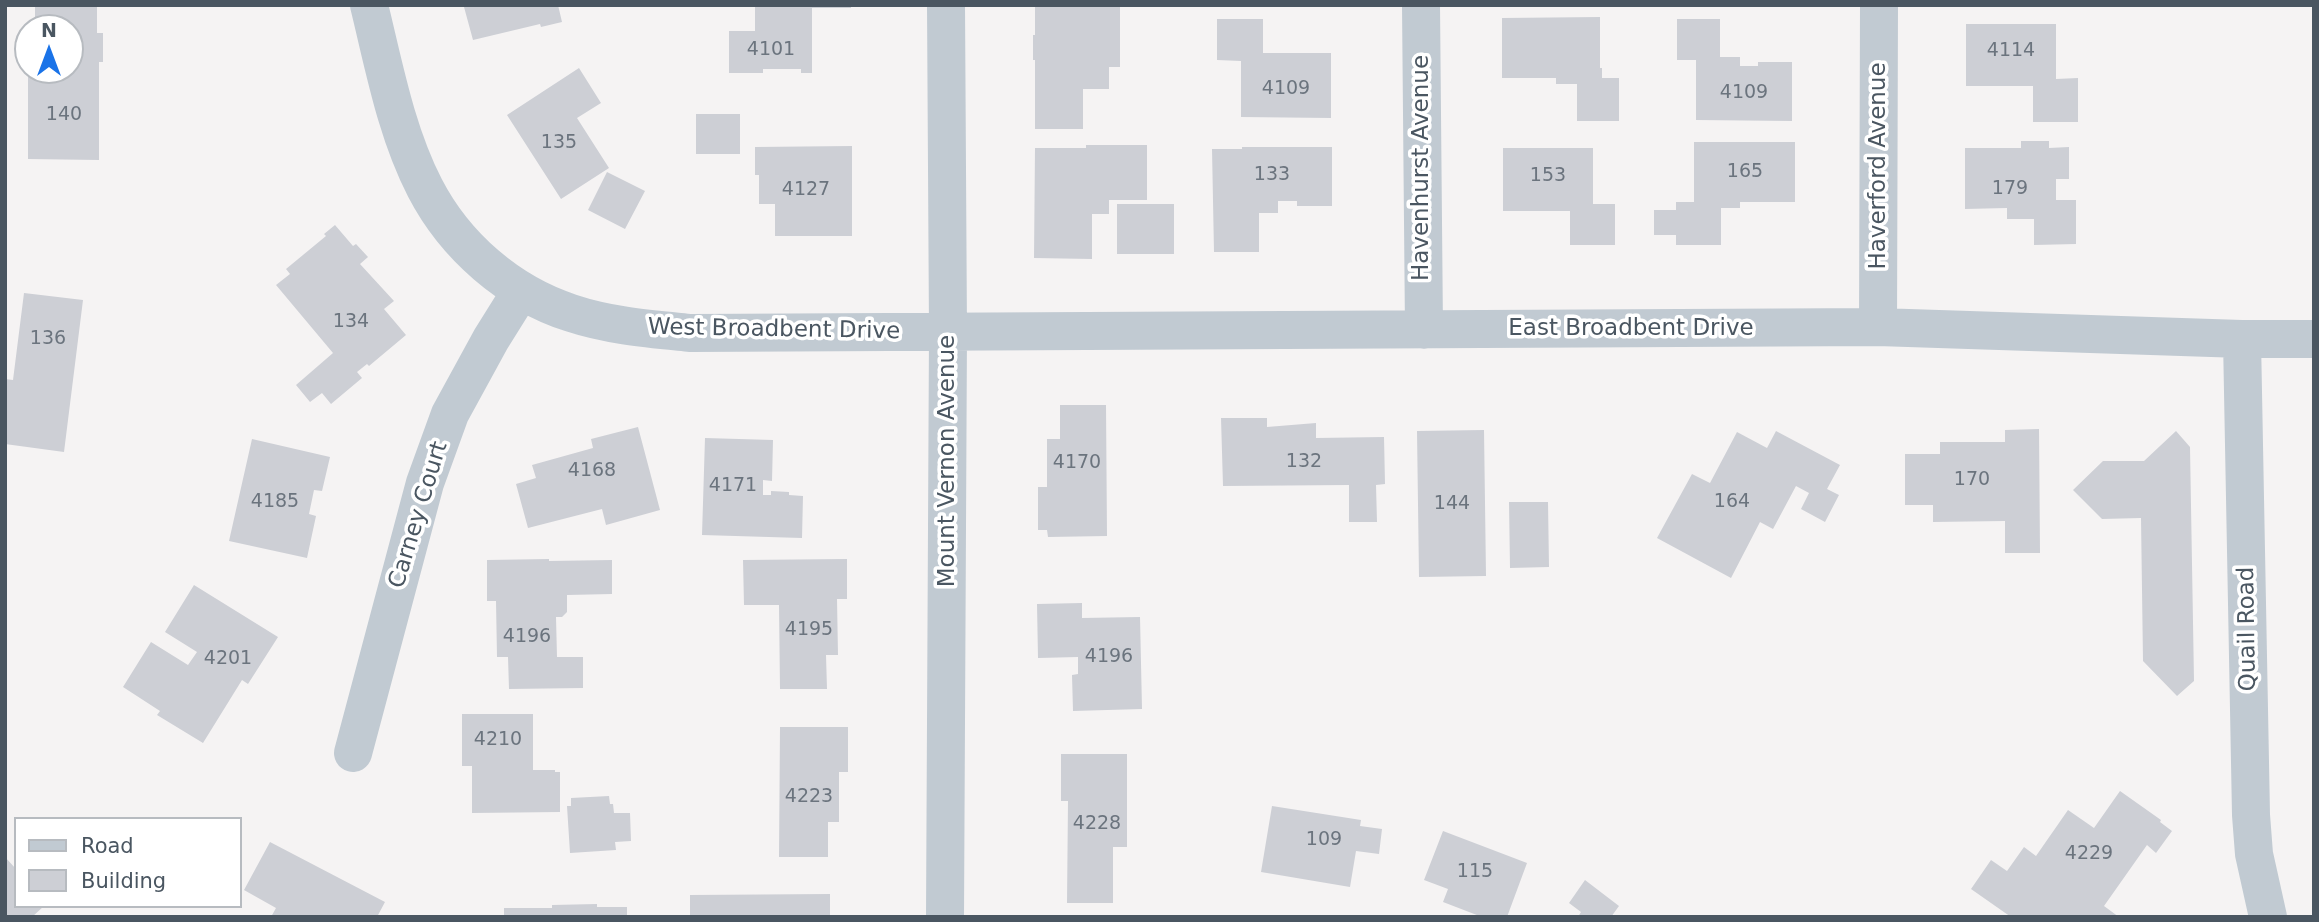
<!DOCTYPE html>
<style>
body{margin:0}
#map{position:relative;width:2319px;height:922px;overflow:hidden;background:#f5f3f3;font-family:"DejaVu Sans",sans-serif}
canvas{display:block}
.frame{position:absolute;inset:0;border:7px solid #4a5661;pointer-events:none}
.legend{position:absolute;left:14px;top:817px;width:228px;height:91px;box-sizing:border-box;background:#fff;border:2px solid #b7bbc0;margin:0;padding:9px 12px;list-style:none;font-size:21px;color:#4a5661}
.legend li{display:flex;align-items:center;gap:14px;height:35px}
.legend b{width:35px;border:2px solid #b7bbc0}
.north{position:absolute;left:14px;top:14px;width:70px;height:70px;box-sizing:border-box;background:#fff;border:2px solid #b7bbc0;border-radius:50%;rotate:0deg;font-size:19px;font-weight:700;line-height:28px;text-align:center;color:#4a5661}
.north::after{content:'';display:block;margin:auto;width:24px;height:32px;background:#1a73e8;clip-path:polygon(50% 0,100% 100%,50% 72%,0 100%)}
</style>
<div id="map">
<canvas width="2319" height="922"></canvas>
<div class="frame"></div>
<ul class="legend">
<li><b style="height:9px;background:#c1cad2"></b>Road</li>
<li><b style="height:19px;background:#cdcfd5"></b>Building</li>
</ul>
<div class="north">N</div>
</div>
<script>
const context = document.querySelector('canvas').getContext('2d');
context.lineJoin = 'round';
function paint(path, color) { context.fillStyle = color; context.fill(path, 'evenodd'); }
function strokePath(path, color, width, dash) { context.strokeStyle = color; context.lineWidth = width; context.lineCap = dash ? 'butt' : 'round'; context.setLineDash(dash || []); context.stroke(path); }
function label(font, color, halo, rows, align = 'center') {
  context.font = font + ' "DejaVu Sans",sans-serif'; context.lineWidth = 7; context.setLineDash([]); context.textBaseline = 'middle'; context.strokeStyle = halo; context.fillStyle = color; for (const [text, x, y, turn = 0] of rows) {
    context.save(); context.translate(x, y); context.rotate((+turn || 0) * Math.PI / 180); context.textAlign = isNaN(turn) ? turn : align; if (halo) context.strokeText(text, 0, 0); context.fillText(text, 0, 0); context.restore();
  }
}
const building = new Path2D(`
 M35 5H97V33H103V62H99V160L28 159V70H70V28H35Z
 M469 5H558L562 22 541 27 540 24 473 40 464 7Z
 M755 5H851V8H812V73H801V69H763V73H729V31H755Z
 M1035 5H1120V67H1109V89H1083V129H1035V60H1033V35H1035Z
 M1600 17V68H1602V78H1619V121H1577V84H1556V78H1502V18Z
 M1217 19H1263V53H1331V118L1241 117V61L1217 60Z
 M1677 19H1720V57H1740V66H1758V62H1792V121L1696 120V60H1677Z
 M1966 24H2056V79L2078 78V122H2033V86H1966Z
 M579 68 601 103 577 118 609 168 561 199 507 115Z
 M696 114H740V154H696Z
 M2021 141H2049V148L2069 147V179H2056V200H2076V244L2034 245V219H2007V208L1965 209V148H2021Z
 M1694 142H1795V202H1740V208H1721V245H1676V235H1654V210H1676V202H1694Z
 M1086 145H1147V200H1109V214H1092V259L1034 258 1035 148H1086Z
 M852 146V236H775V204H759V175H755V147Z
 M1242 147H1332V206H1297V201H1278V213H1259V252H1214L1212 149H1242Z
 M1503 148H1593V204H1615V245H1570V211H1503Z
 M607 172 645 191 625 229 588 210Z
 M1117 204H1174V254H1117Z
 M335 225 353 246 356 244 368 257 360 264 394 301 384 309 406 335 369 366 367 364 357 372 362 378 331 404 322 393 310 402 296 385 333 353 276 285 290 274 286 269 326 236 324 234Z
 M24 293 83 300 64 452 5 444V379L13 380Z
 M1060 405H1106L1107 536 1048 537 1047 530H1038V487H1047V439H1060Z
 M1221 418H1267V427L1316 423V438L1384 437 1385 484 1376 485 1377 522H1349V485L1223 486Z
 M638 427 660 510 606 525 602 509 528 528 516 484 536 478 532 465 593 448 591 439Z
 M2039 429 2040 553H2005V521L1933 522V505H1905V454H1940V442H2005V430Z
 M1484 430 1486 576 1419 577 1417 431Z
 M1776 431 1840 465 1827 489 1839 495 1825 522 1801 509 1809 493 1796 486 1773 529 1760 522 1731 578 1657 538 1692 474 1710 483 1737 432 1767 448Z
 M2176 431 2190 447 2194 681 2177 696 2143 661 2141 518 2102 519 2073 490 2103 461H2144Z
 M705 438 773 440 772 481 763 480V495H771V491L789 492V495L803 496 802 538 702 535Z
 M252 439 330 457 322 491 314 490 309 514 316 516 307 558 229 541Z
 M1509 502H1548L1549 567 1510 568Z
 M549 559V561L612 560V594L567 595V612L562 617H556L557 657H583V688L509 689 508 657H497L496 601H487V560Z
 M847 559V599H837L838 655H826L827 689H780L779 605H744L743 560Z
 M194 585 278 637 248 684 242 680 203 743 157 715 160 711 123 687 151 642 188 665 197 652 165 632Z
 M1082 603V618L1140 617 1142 709 1073 711 1072 675 1078 674V657L1038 658 1037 604Z
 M462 714H533V770H555V772H560V812L472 813V766H462Z
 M780 727H848V772H839V822H828V857H779Z
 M1061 754H1127V847H1113V903H1067L1068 801H1061Z
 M2120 791 2161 820 2160 822 2172 831 2156 853 2147 845 2104 906 2119 917H2011L1971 889 1991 860 2007 871 2024 847 2036 856 2068 810 2094 828Z
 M609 796 610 804H613L614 813H630L631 841 615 842 616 850 570 853 567 806H571V798Z
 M1272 806 1361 820 1360 826 1382 829 1379 854 1356 851 1350 887 1261 872Z
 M1443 831 1527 863 1507 917H1482L1443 902 1448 889 1424 880Z
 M270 842 385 902 377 917H271L276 908 244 890Z
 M5 857 16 869V906H44L32 917H5Z
 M1585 880 1619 906 1611 917H1578L1581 912 1569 903Z
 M830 894V917H690V895Z
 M597 904V907H627V917H504V908H552V905Z`);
const minor = new Path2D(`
 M369 5C384 66 396 132 425 188 455 246 509 293 571 313 610 326 651 329 691 333L1878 327 2242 339H2314
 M1421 5 1424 330
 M1878 327 1879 5
 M2242 339 2251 815 2254 854 2268 917
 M353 753 425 483 450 414 491 339 521 291
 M945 917 948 332 946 5`);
const numberNames = [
 ["4101",771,50],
 ["4114",2011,51],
 ["4109",1286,89],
 ["4109",1744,93],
 ["140",64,115],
 ["135",559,143],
 ["165",1745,172],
 ["133",1272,175],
 ["153",1548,176],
 ["179",2010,189],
 ["4127",806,190],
 ["134",351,322],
 ["136",48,339],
 ["132",1304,462],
 ["4170",1077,463],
 ["4168",592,471],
 ["170",1972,480],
 ["4171",733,486],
 ["4185",275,502],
 ["164",1732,502],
 ["144",1452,504],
 ["4195",809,630],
 ["4196",527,637],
 ["4196",1109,657],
 ["4201",228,659],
 ["4210",498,740],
 ["4223",809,797],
 ["4228",1097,824],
 ["109",1324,840],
 ["4229",2089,854],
 ["115",1475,872]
];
const streetNames = [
 ["Haverford Avenue",1879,166,-90],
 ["Havenhurst Avenue",1422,168,-90],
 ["East Broadbent Drive",1631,329],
 ["West Broadbent Drive",774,330,1],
 ["Mount Vernon Avenue",948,461,-90],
 ["Carney Court",419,515,-73],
 ["Quail Road",2248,629,-91]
];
paint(building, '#cdcfd5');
strokePath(minor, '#c1cad2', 38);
label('19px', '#6b747e', null, numberNames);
label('23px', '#4a5661', '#fff', streetNames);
</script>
